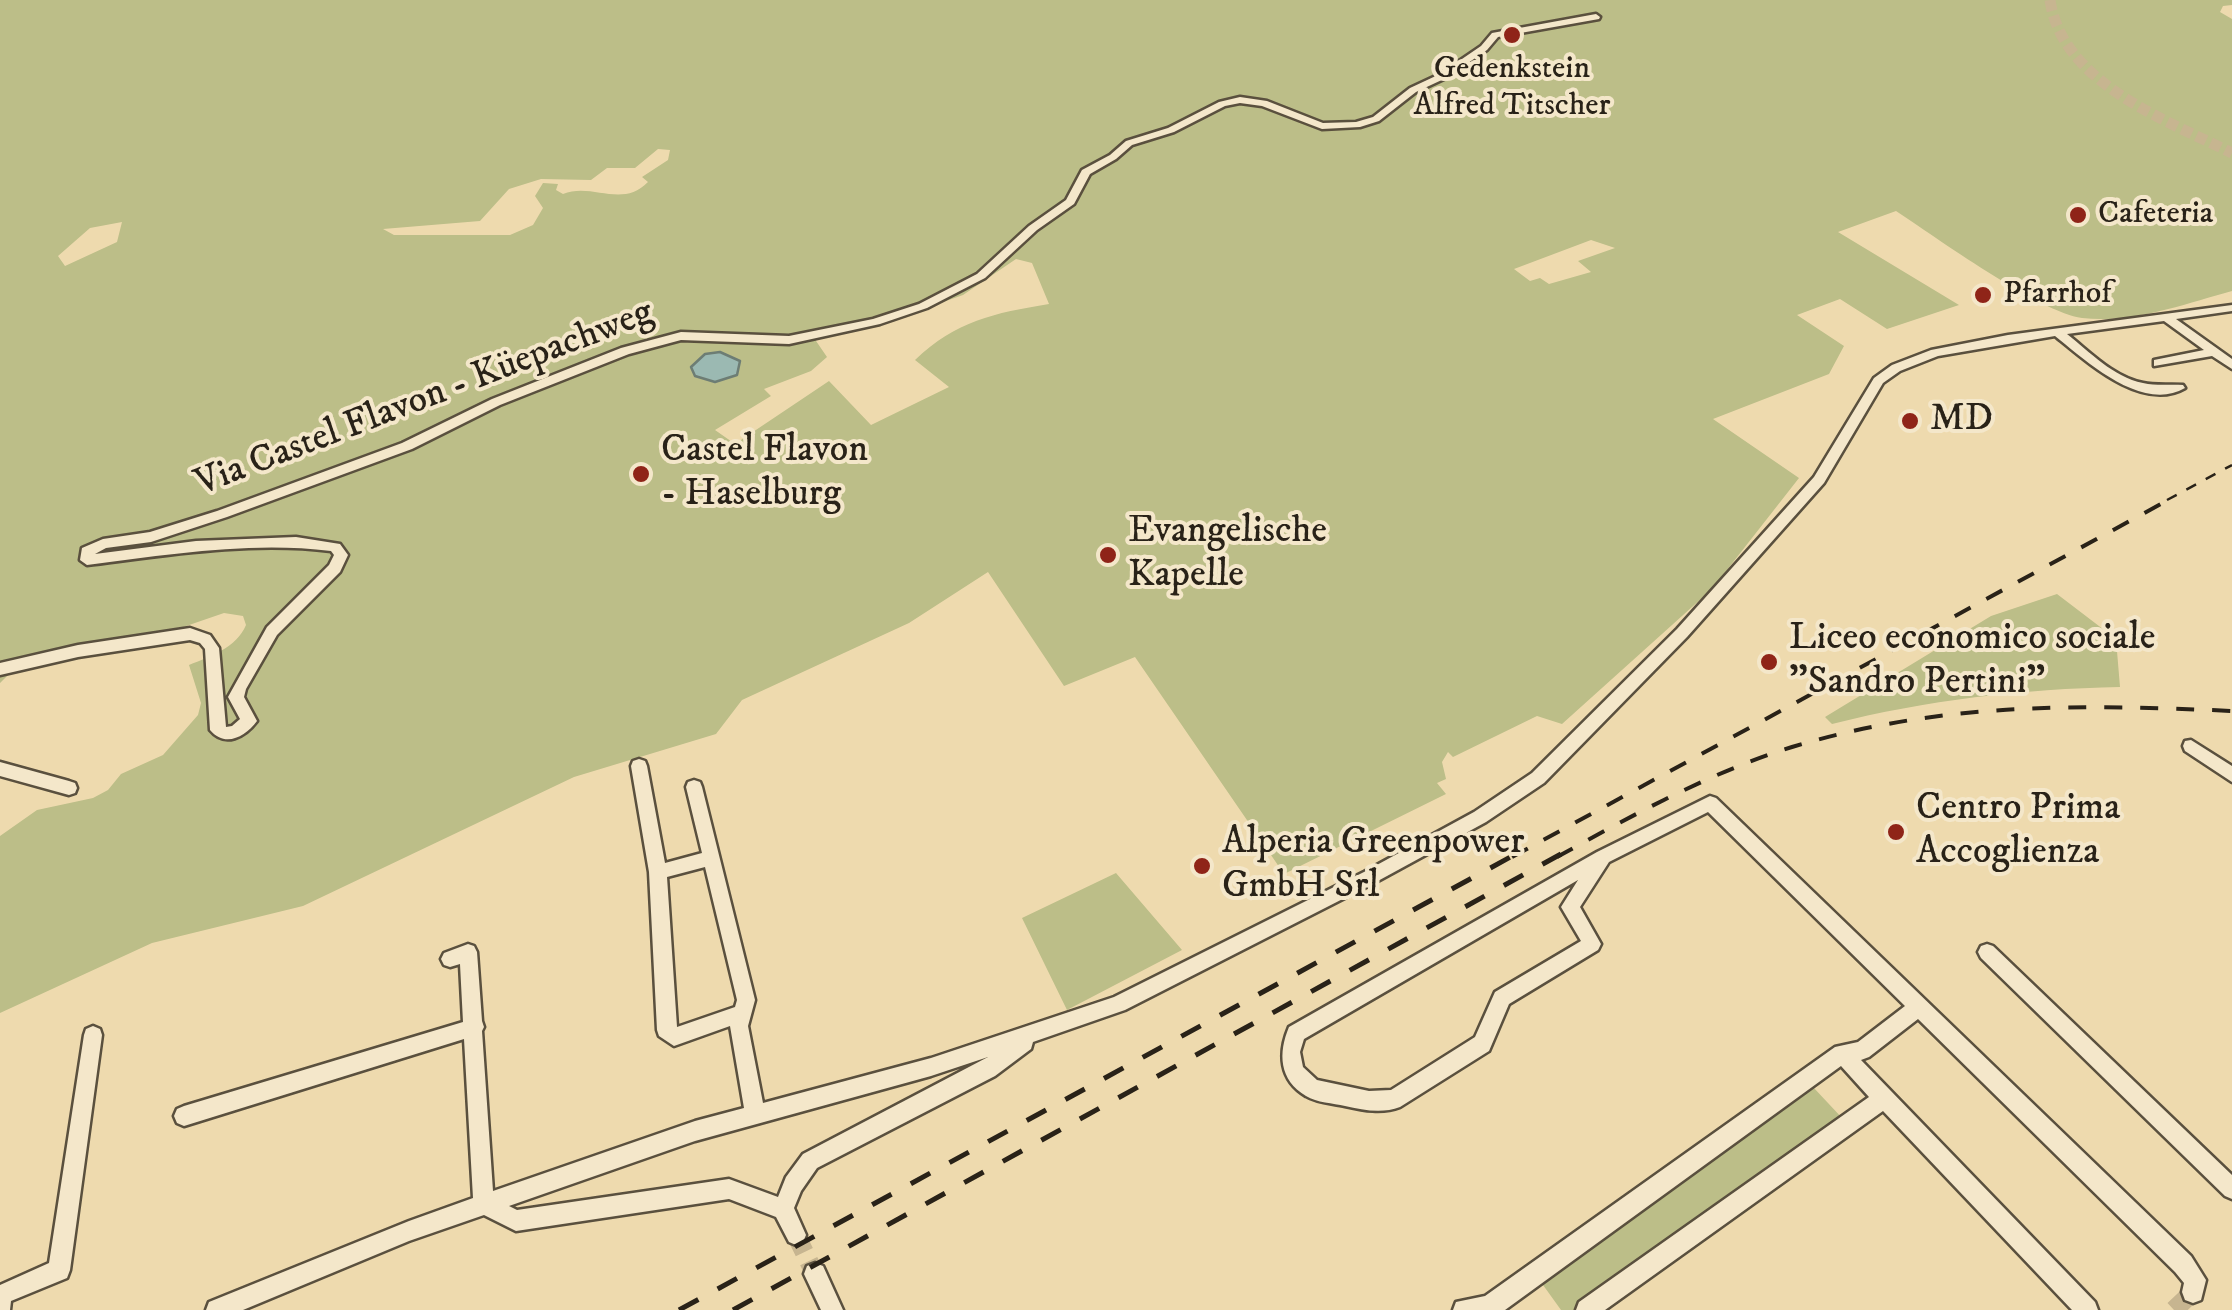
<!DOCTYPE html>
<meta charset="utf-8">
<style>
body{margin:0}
canvas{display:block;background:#eedaae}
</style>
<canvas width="2232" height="1310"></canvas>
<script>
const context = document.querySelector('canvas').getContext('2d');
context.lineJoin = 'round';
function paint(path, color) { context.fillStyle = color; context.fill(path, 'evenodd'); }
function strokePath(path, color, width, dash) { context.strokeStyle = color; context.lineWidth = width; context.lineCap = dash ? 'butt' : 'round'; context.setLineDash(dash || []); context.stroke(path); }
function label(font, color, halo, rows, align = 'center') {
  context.font = font + ' "IM FELL DW Pica",serif'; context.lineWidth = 8; context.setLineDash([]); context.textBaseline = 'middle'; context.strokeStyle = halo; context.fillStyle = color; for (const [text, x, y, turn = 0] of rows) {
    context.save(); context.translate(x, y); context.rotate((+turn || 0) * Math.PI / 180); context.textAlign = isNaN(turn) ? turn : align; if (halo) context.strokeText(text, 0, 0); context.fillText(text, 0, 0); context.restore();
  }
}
const green = new Path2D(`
 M0 0H2232V5L2223 6 2220 12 2232 19V291C2184 304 2132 324 2082 318 2041 313 1934 236 1896 211L1838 232 1959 305 1887 329 1840 299 1797 315 1844 346 1829 374 1713 419 1799 478 1712 589 1562 724 1537 716 1453 757 1448 752 1442 762 1446 779 1437 783 1446 794 1284 874 1135 657 1064 686 988 572 909 623 742 700 716 734 574 777 303 906 152 943 0 1013V836L37 810 93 798 108 790 121 774 163 755 198 715 201 703 189 665C211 656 236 648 246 625L243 616 224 613 128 646 14 669 0 683ZM658 149 670 150 668 160 642 177 648 182C622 209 592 182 563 194L556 190 558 184 543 183 535 196 543 208 533 225 510 235H394L383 229 480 221 509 189 541 179 591 180 607 168H635ZM122 222 117 242 65 266 58 256 90 228ZM1591 240 1615 248 1578 261 1591 272 1549 284 1540 278 1530 281 1514 269ZM1016 259 1032 263 1049 304C994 313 956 321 915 360L949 387 871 425 829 381 735 444 715 430 771 396 764 389 811 371 827 357 814 338 875 326 963 295Z
 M2057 594 2116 639 2120 687C2022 689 1927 700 1832 724L1825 717 1991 616Z
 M1116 873 1182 950 1067 1010 1022 918Z
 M1813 1087 1843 1119 1575 1310H1561L1538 1278Z`);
const water = new Path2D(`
 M720 352 740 361 737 375 715 382 695 376 691 367 705 354Z`);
const minorTunnel = new Path2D(`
 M796 1235 815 1274
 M2174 1310 2193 1292`);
const majorTunnel = new Path2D(`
 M2050 0C2062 83 2166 120 2232 153`);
const minor = new Path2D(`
 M1596 14 1600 17 1599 19 1498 37 1487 50 1446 78 1416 92 1379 121 1360 127 1322 129 1262 106 1240 103 1225 106 1174 132 1132 145 1116 159 1090 174 1074 204 1037 230 985 278 927 308 880 324 789 344 681 340 629 354 500 405 412 449 227 517 151 542 106 548 95 554 196 541 296 537 340 544 348 555 340 572 277 635 246 689 244 697 257 721C245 737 225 748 210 730L205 649 200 643 190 640 78 657 0 675V663L78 645 190 628 210 635 219 648 226 727 232 726 240 719 228 697 267 627 329 565 334 555 331 551C250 541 167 555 87 565L80 560 82 548 103 539 150 532 217 511 402 443 492 399 621 348 681 332 789 336 873 319 919 304 977 274 1029 226 1066 200 1082 170 1110 155 1126 141 1168 128 1219 102 1240 97 1267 101 1323 123 1356 122 1373 117 1410 88 1440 74 1481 46 1492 33Z
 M2232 305V311L2176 319 2232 359V369L2212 356 2154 366V360L2204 350 2164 321 2067 334C2090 352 2113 377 2143 383 2156 386 2170 384 2183 385L2185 388C2142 413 2086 361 2055 336L1938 356 1900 371 1883 383 1824 483 1687 637 1544 783 1486 822 1376 882 1125 1010 1033 1042 1031 1049 995 1076 817 1168 801 1191 794 1208 806 1235 803 1242 796 1245 789 1242 776 1217 729 1199 516 1231 484 1215 409 1241 243 1310H206L209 1302 409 1221 473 1198 464 1039 184 1126 177 1123 174 1116 177 1109 184 1106 463 1022 460 964 450 967 444 965 441 959 444 953 468 944 474 946 477 952 482 1021 484 1027 482 1031 493 1191 695 1121 744 1108 730 1026 674 1046 659 1036 657 1030 649 872 631 766 633 761 639 759 645 761 647 766 665 863 702 853 686 787 688 782 694 780 700 782 702 787 755 1000 748 1026 763 1103 931 1058 1114 997 1364 872 1474 812 1532 773 1677 629 1814 477 1874 378 1892 365 1931 350 2008 335ZM705 867 737 1000 735 1007 677 1027 667 877ZM988 1057 803 1154 786 1177 778 1197 729 1179 517 1210 509 1206 695 1141 931 1076Z
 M2191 740 2232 766V782L2185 751 2183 746 2185 741Z
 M0 762 69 781 75 783 77 788 75 793 69 795 0 776Z
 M1710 796 1716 798 2191 1256 2206 1280 2201 1300 2193 1303 2185 1300 2182 1292 2184 1283 2175 1272 1918 1019 1869 1057 1861 1060 2095 1302 2098 1310H2072L1883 1111 1605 1310H1576L1579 1302 1869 1097 1841 1066 1505 1310H1453L1456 1302 1485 1296 1835 1047 1858 1042 1905 1006 1708 812 1609 862 1580 907 1601 944 1598 950 1509 1004 1489 1051 1400 1107C1382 1114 1363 1110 1345 1106 1333 1103 1317 1103 1306 1096 1279 1080 1278 1053 1289 1027L1597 852ZM1578 880 1561 907 1581 941 1495 992 1475 1037 1391 1090 1369 1091 1317 1080 1303 1067 1300 1052 1304 1039Z
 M1987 944 1993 946 2232 1175V1199L2225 1196 1981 958 1978 952 1981 946Z
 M93 1026 100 1029 102 1035 70 1270 67 1278 11 1301 10 1310H0V1285L49 1263 84 1035 86 1029Z
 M815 1263 823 1266 843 1310H821L804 1274 807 1266Z`);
const railFar2 = new Path2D(`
 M2167 500 2232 465`);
const railFar1 = new Path2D(`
 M1512 857 2172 498
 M1557 857C1631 816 1711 772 1792 747 1942 702 2078 704 2232 711`);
const rail = new Path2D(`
 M679 1310 1516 854
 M733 1310 1561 854`);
const markers = [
 [1512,35,10,"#8f2418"],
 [2078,215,10,"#8f2418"],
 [1983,295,10,"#8f2418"],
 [1910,421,10,"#8f2418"],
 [641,474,10,"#8f2418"],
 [1108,555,10,"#8f2418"],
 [1769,662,10,"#8f2418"],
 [1896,832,10,"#8f2418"],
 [1202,866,10,"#8f2418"]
];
const farPoinames = [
 ["Gedenkstein",1512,70,"center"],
 ["Alfred Titscher",1512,107,"center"],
 ["Cafeteria",2098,215],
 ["Pfarrhof",2003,295]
];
const streetNames = [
 ["Via Castel Flavon - Küepachweg",425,400,-21]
];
const poiNames = [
 ["MD",1930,421],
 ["Castel Flavon",661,452],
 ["- Haselburg",661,496],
 ["Evangelische",1128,533],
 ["Kapelle",1128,577],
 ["Liceo economico sociale",1789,640],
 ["\"Sandro Pertini\"",1789,684],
 ["Centro Prima",1916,810],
 ["Accoglienza",1916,854],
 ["Alperia Greenpower",1222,844],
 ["GmbH Srl",1222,888]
];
paint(green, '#bcbe88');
paint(water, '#9bb9b2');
strokePath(water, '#6d7d74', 2.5);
strokePath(minorTunnel, '#c7b590', 19, [19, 10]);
strokePath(majorTunnel, '#c7b590', 11, [11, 5]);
strokePath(minor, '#5a503e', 5);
paint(minor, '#f4e7ca');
strokePath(railFar2, '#292218', 2.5, [11, 11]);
strokePath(railFar1, '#292218', 4, [18, 18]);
strokePath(rail, '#292218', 5, [22, 22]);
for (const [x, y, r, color] of markers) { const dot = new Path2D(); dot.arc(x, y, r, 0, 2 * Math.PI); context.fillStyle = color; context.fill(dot); strokePath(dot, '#f4e7ca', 4); }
label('32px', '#292218', '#f4e7ca', farPoinames, 'left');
label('38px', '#292218', '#f4e7ca', streetNames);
label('38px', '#292218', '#f4e7ca', poiNames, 'left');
</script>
